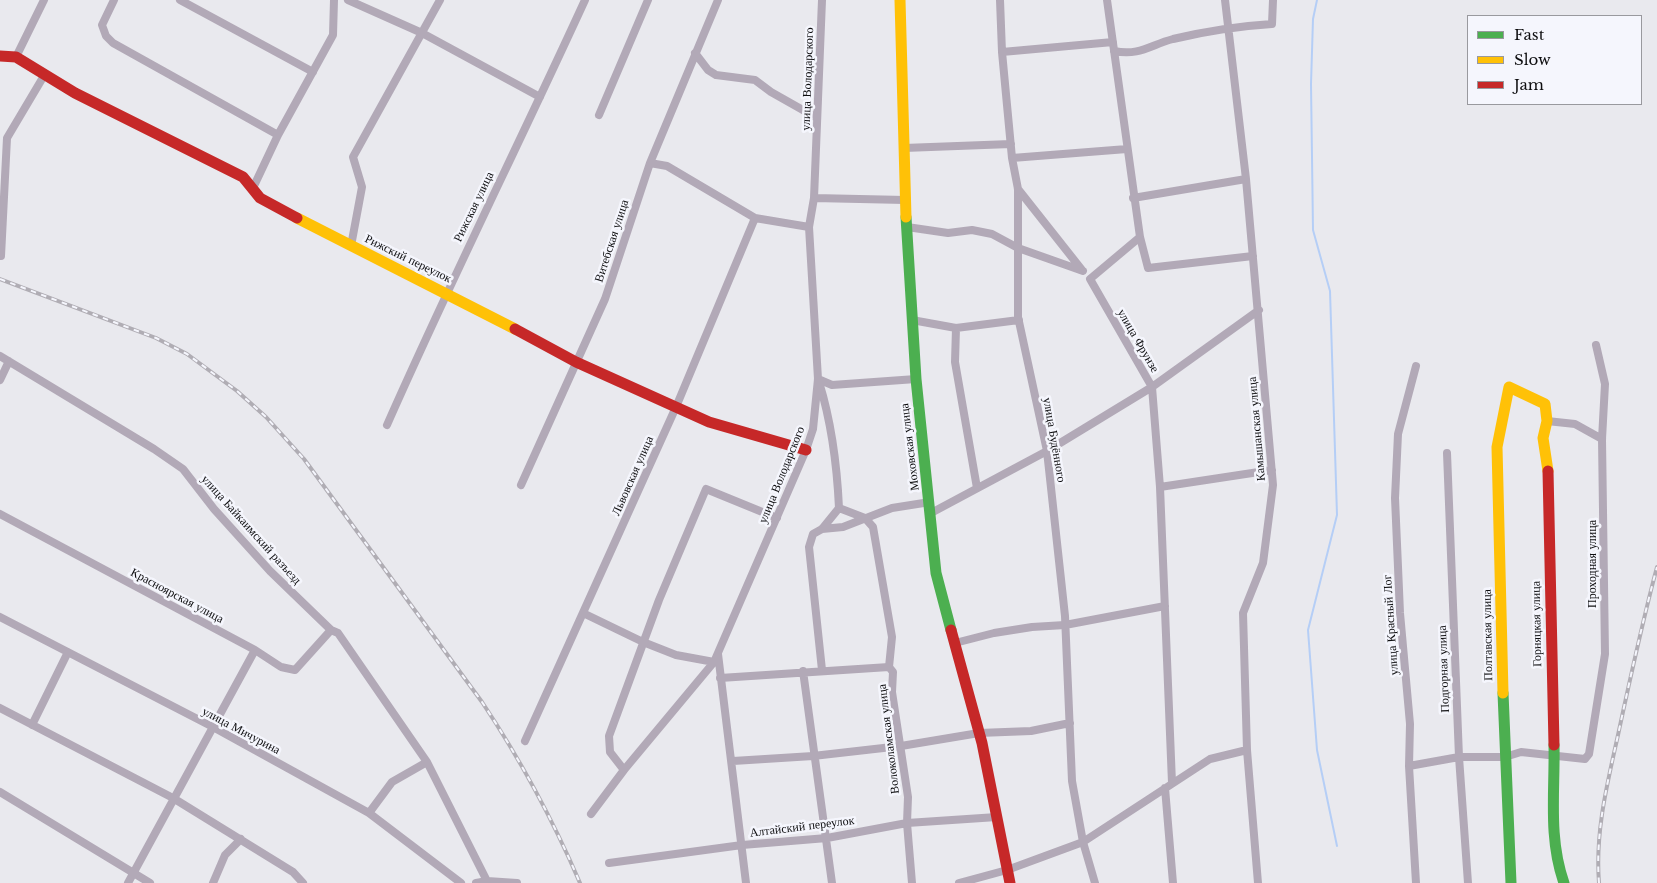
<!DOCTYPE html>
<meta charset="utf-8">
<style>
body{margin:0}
#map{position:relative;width:1657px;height:883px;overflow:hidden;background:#e9e9ee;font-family:"Libre Baskerville",serif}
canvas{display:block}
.legend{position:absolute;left:1467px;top:15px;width:175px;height:90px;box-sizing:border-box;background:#f5f6fd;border:1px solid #99999e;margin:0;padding:6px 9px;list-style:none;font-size:15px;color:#0e0e10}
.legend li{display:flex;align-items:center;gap:10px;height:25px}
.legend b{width:25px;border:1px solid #99999e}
</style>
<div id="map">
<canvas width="1657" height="883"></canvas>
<ul class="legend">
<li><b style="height:6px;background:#4caf50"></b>Fast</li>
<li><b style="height:6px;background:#ffc107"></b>Slow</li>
<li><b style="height:6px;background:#c62828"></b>Jam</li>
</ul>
</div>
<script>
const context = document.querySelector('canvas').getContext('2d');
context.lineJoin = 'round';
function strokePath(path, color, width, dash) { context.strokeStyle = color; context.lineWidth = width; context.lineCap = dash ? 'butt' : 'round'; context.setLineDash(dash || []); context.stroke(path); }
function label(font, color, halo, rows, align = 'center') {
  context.font = font + ' "Libre Baskerville",serif'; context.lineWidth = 5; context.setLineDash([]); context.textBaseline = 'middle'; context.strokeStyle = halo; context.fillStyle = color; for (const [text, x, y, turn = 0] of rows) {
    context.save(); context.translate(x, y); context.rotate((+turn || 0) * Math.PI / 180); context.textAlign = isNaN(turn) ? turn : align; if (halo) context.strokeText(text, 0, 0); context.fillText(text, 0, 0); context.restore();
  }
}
const stream = new Path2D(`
 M1317 0 1313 19 1311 84 1313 230 1330 291 1337 515 1308 630 1317 750 1337 846`);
const street = new Path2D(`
 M114 0 102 25 106 36 113 43 278 135
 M180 0 313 72
 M348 0 422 33 540 97
 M1000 0 1002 52 1012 158 1018 189V317L1047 451 1065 616 1072 781 1083 842 1095 883
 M1107 0 1140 237 1090 279 1152 387 1160 487 1172 783
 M1225 0 1246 179 1273 485 1263 563 1243 613 1247 750 1258 883
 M1114 51C1140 56 1150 45 1173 39 1207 31 1238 26 1272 24L1273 0
 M1002 52 1113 42
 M695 53 708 70 716 75 755 80 771 92 817 118
 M16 57 44 0
 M599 115 648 0
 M904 148 1011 144
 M1012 158 1127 149
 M650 163 667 166 755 218 809 227
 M253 188 278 135 333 35 334 0
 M1018 189 1082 270
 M814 198 905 200
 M1133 198 1246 179
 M907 227 948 233 972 230 992 234 1018 248 1083 271
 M1140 237 1148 268 1253 256
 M351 246 362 187 353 157 440 0
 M1 256 7 138 45 74
 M912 320 956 328 1019 320
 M956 328 955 362 977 488
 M0 356 154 449 183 469 214 509 270 571 331 630 338 633 427 762 487 881
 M1416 366 1398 434 1395 498 1400 613 1410 724 1409 766 1416 883
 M818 379 832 385 916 379
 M0 380 9 361
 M819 382C832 424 837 465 839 508L865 518 873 527 892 637 889 667 893 672 892 692 908 797 907 823 912 883
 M1547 421 1575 424 1602 439
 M387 425C450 282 520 142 585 0
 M1447 453 1459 757 1468 883
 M521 485 605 299 650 163 718 0
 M1160 487 1272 470
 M931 513 1047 451 1152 387 1259 310
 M0 514 255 650 281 667 295 670 331 630
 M822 529 843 527 892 508 930 502
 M583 613 643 642 676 655 714 662
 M0 617 213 727 369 813 461 883
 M955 643 994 633 1032 627 1065 625 1165 606
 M718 654 746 883
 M822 670 809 547 813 534 822 529 839 508
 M803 671 832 883
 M720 678 889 667
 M0 708 173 798 293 872 303 883
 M32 725 68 652
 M525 741 676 407 755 218
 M733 761 813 756 901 746 979 733 1031 731 1070 723
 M1409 766 1459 757H1505L1521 752 1585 759 1589 754 1605 654 1602 439 1605 384 1596 345
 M624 770 610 752 609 736 659 600 706 489 777 518
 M1165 788 1173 883
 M0 792 150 883
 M369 813 392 782 427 762
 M591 814 624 770 714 662 806 450 813 429 818 379 809 227 814 198 822 0
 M609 863 742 845 827 838 907 823 997 817
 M128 883 255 650
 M213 883 225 855 241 839
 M476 883 487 881 517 883
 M959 883 1007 870 1083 842 1210 759 1247 750`);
const fast = new Path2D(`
 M906 217 916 379 936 573 951 630
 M1503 693 1511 883
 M1554 745C1555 791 1548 838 1564 883`);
const slow = new Path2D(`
 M900 0 906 217
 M297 218 515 329
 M1503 693 1497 447 1509 387 1545 404 1547 421 1543 438 1548 471`);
const jam = new Path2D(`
 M0 56 16 57 75 93 243 177 260 198 297 218
 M515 329 576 362 709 422 806 450
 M1548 471 1554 745
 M951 630 982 743 1010 883`);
const rail = new Path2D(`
 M0 279 156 338 187 354 237 391 266 417 304 459 482 702C520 759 553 820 580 883
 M1599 883C1595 832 1607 785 1618 735 1630 679 1642 623 1657 567`);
const streetNames = [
 ["улица Володарского",808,79,-88],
 ["Рижская улица",474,207,-64],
 ["Витебская улица",612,241,-72],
 ["Рижский переулок",408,259,26],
 ["улица Фрунзе",1138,341,60],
 ["Камышанская улица",1257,429,-95],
 ["улица Будённого",1054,440,80],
 ["Моховская улица",910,447,-97],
 ["улица Володарского",782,475,-68],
 ["Львовская улица",633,476,-66],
 ["улица Байкаимский разъезд",251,530,48],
 ["Проходная улица",1593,564,-90],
 ["Красноярская улица",177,596,28],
 ["Горняцкая улица",1537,624,-91],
 ["улица Красный Лог",1391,625,-94],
 ["Полтавская улица",1488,635,-91],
 ["Подгорная улица",1444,669,-92],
 ["улица Мичурина",241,731,28],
 ["Волоколамская улица",889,739,-97],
 ["Алтайский переулок",802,827,-7]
];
strokePath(stream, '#b5cef6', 2);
strokePath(street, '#b2a9b7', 8);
strokePath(fast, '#4caf50', 11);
strokePath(slow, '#ffc107', 11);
strokePath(jam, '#c62828', 11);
strokePath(rail, '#b0adb4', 4);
strokePath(rail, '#f5f6fd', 2, [5.5]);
label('12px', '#0e0e10', '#f5f6fd', streetNames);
</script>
